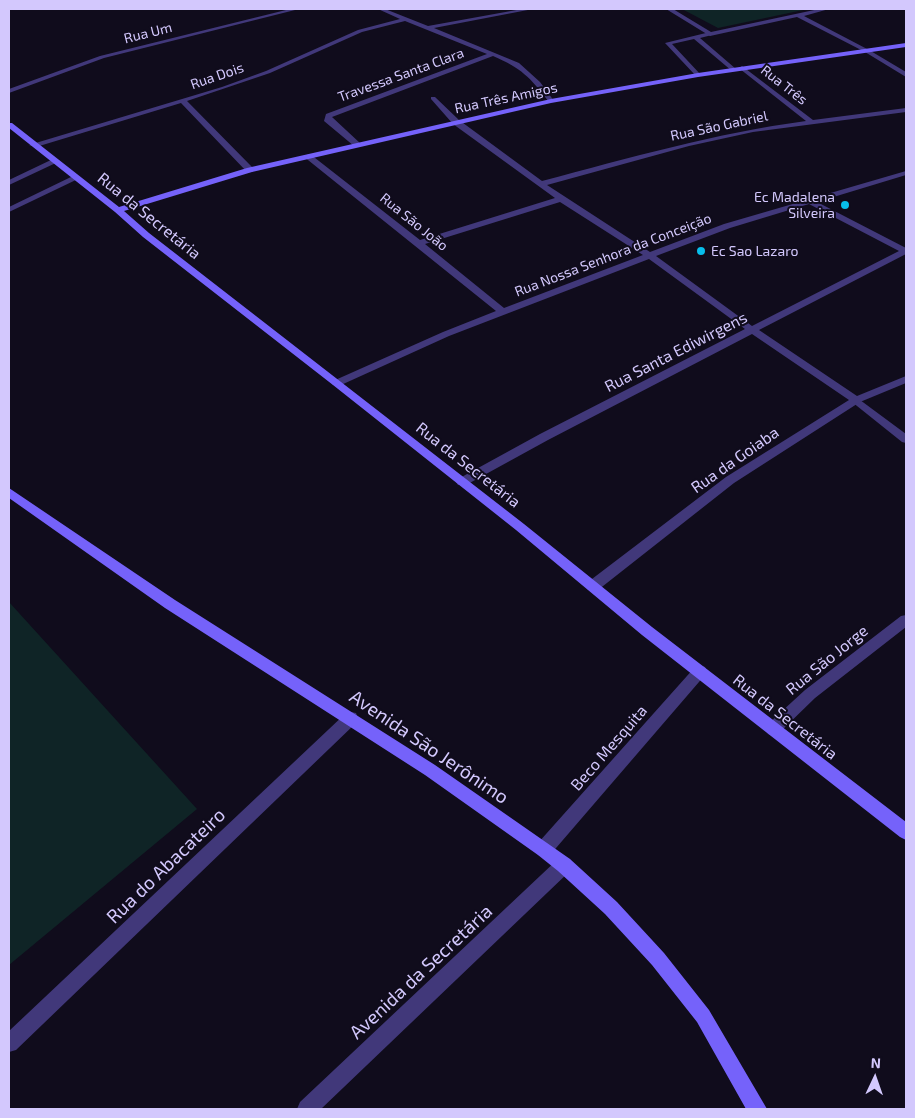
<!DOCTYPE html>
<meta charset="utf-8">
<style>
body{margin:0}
#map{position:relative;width:915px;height:1118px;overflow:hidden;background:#100c1c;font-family:"Exo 2",sans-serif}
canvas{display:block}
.frame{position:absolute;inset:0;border:10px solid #d3c8fd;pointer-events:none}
.north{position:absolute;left:850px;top:1053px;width:50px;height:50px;-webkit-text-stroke:4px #100c1c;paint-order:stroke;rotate:3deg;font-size:14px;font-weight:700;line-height:20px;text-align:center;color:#d3c8fd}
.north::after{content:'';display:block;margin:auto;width:18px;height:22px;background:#d3c8fd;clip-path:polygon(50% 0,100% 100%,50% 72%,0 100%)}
</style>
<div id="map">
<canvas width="915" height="1118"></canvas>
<div class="frame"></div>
<div class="north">N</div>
</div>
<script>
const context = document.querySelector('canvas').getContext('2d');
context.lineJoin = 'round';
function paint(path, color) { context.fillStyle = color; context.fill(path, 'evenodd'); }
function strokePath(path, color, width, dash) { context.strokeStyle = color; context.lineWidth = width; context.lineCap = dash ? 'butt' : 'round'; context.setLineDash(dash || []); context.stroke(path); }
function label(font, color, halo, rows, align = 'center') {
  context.font = font + ' "Exo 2",sans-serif'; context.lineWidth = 4; context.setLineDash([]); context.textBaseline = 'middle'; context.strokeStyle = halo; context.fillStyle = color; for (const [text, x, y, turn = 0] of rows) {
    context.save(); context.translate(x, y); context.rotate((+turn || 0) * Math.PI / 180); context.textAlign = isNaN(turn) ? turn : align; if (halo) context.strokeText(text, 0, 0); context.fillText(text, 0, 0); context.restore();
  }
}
const green = new Path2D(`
 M682 9H808L718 28Z
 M9 602 197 809 9 965Z`);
const lane = new Path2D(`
 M710 32 712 35 700 38 736 69V71H732L694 39 672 44 701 75 696 76 665 43Z
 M856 397 906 434V443L902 442 852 402 851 400Z`);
const street = new Path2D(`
 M290 9H299L104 58 9 93V89L100 56Z
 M378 9H385L428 26 522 9H533L434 28 519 63 540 82 554 101 549 102C530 77 521 68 493 56L332 117 361 144 354 146 324 121 326 114 487 54 405 21 362 32 270 73 187 101 253 168V172H247L181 103 36 147 29 145 222 87 266 71 358 30 400 19Z
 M666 9H673L711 32 819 9H829L804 16 869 50 906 72V77L865 52 797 17 710 36Z
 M742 66 813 120 906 108V112L753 132 689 146 547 185 650 252 724 224 906 171V175L817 202 906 248V254L759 330 857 396 906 376V383L860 402 734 483 598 590H588L587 586 588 582 726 477 849 400 752 334 548 440 466 485H458L456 482 458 479 540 434 745 329 649 259 449 336 341 385H333L332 383 333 381 443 332 496 311 303 156 310 154 420 240 555 198 453 124 431 99V97H435L459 120 542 181C629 158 716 133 806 121L740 69 739 68ZM560 202 643 255 504 308 425 244ZM809 204 899 251 752 326 656 256 730 228Z
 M53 159 60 161 9 185V180Z
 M73 176 80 178 9 212V207Z
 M906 615V627L815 698 778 734 773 736 768 734 766 729 768 724 805 690 901 616Z
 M700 665 705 667 707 671 705 675 550 855 544 857 538 855 536 849 538 843 695 667Z
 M351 712 356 713 358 718 356 723 16 1050 9 1052V1031L346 713Z
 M564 857 570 859 572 865 570 871 321 1109H297L300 1102 558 859Z`);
const secondary = new Path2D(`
 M906 43V47L698 77 551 103 252 172 124 211 149 233 524 524 652 627 906 822V840L900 837 642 635 516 530 333 385 143 237 115 212 9 128V123H12L119 207 247 168 551 99 698 73Z
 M9 488 175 600 435 765 570 859 617 902 664 953 709 1010 767 1109H746L697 1022 652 965 605 914 558 871 538 855 425 775 165 608 9 498Z`);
const markers = [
 [845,205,5,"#07beeb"],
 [701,251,5,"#07beeb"]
];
const farStreetnames = [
 ["Rua Um",148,33,-14],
 ["Travessa Santa Clara",401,75,-20],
 ["Rua Dois",217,76,-19],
 ["Rua Três",784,85,38],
 ["Rua Três Amigos",506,98,-12],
 ["Rua São Gabriel",719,126,-12],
 ["Rua São João",414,222,39],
 ["Rua Nossa Senhora da Conceição",613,255,-21]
];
const farPoinames = [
 ["Ec Madalena",835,197],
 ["Silveira",835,213],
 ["Ec Sao Lazaro",711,251,"left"]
];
const streetNames = [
 ["Rua da Secretária",149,216,39],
 ["Rua Santa Ediwirgens",676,352,-27],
 ["Rua da Goiaba",735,460,-35],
 ["Rua da Secretária",468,465,38],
 ["Rua São Jorge",827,660,-39],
 ["Rua da Secretária",785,717,38],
 ["Beco Mesquita",609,748,-49]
];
const nearStreetnames = [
 ["Avenida São Jerônimo",429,747,34],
 ["Rua do Abacateiro",166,866,-44],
 ["Avenida da Secretária",421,972,-43]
];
paint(green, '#0f2426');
paint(lane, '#41387a');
paint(street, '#41387a');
paint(secondary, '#7562fa');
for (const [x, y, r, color] of markers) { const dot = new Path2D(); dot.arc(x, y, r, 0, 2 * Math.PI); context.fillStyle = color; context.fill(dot); strokePath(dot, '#100c1c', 2); }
label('14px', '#d3c8fd', '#100c1c', farStreetnames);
label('14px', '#d3c8fd', '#100c1c', farPoinames, 'right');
label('16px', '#d3c8fd', '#100c1c', streetNames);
label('19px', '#d3c8fd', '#100c1c', nearStreetnames);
</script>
